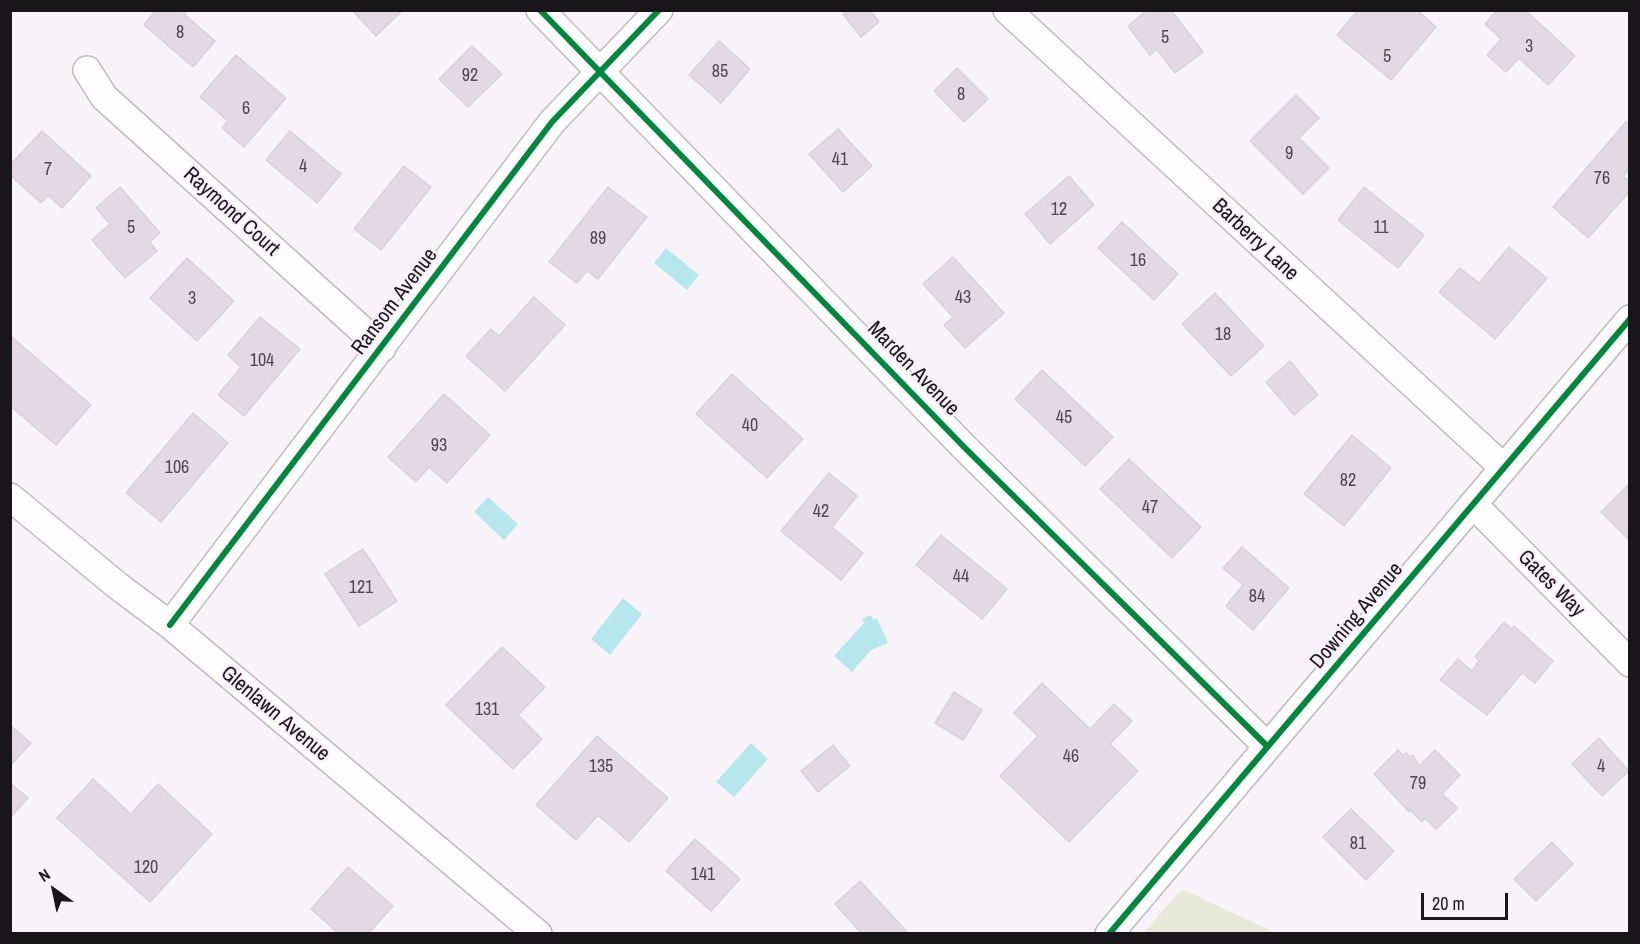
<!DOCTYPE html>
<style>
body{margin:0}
#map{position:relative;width:1640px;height:944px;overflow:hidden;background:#f8f3f8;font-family:"Archivo Narrow",sans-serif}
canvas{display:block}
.frame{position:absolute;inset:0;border:12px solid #19161a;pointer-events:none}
.north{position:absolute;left:24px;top:860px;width:60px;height:60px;-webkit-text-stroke:4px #faf0fb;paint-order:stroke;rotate:327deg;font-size:16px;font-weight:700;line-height:24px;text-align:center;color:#19161a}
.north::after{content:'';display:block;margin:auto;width:21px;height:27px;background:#19161a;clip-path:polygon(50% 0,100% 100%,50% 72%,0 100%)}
.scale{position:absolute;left:1421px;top:893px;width:87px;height:27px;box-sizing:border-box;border:3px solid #19161a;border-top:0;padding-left:8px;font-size:18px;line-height:21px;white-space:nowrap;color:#19161a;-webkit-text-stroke:4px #faf0fb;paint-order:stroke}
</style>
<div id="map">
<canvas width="1640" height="944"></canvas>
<div class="frame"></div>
<div class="north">N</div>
<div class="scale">20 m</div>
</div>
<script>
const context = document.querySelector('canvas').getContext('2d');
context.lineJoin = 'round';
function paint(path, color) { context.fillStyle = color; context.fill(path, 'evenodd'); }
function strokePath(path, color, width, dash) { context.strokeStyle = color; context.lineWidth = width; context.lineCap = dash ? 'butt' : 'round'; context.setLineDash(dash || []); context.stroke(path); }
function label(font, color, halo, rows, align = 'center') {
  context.font = font + ' "Archivo Narrow",sans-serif'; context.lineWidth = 4.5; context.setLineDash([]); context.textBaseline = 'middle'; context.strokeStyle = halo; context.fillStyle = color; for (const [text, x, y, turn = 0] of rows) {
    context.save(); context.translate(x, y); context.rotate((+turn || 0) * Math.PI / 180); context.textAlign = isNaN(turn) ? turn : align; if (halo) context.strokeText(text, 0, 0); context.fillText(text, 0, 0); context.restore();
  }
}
const green = new Path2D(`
 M1182 889 1276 933H1143Z`);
const water = new Path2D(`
 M666 248 699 275 687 290 654 263Z
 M488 497 518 524 504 540 474 512Z
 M623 598 642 614 610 655 591 639Z
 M871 615 873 620 877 618 888 643 871 650 852 672 834 656 864 623 862 619Z
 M751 743 768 759 734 797 716 782Z`);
const building = new Path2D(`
 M156 10H187L184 14 215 41 193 67 144 25Z
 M352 10H403L376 36Z
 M848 10H870L879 22 861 37 843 14Z
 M1147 10H1171L1203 52 1175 73 1157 50 1150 55 1128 26Z
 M1358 10H1417L1436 27 1391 80 1337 35Z
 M1497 10H1525L1575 56 1548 85 1519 58 1506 72 1487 55 1501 39 1485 24Z
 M719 41 750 69 721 103 689 75Z
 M472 46 502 74 468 107 439 79Z
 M236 55 286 98 244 147 222 128 228 121 200 97Z
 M957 68 988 99 964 122 934 91Z
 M1296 95 1319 118 1299 138 1329 168 1303 194 1250 141Z
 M1626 122 1630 126V169L1623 176 1630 182V191L1588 238 1553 207Z
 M838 129 872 166 843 192 809 154Z
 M42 131 91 176 62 208 48 195 41 203 10 175V165Z
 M290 131 341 174 317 203 266 160Z
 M404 166 431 187 381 250 354 229Z
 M1069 176 1094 205 1050 244 1025 214Z
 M120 187 160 233 150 242 157 251 125 278 92 240 110 224 96 208Z
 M608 187 647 217 598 279 587 271 577 283 549 262Z
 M1364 187 1424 235 1398 268 1338 220Z
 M1122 222 1178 274 1154 300 1098 248Z
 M1509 247 1547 278 1495 339 1439 292 1460 268 1479 283Z
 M953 257 1004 313 965 348 944 325 953 317 923 284Z
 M187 258 234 301 197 341 150 298Z
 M1215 293 1264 346 1231 376 1182 324Z
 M534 297 565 325 505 391 466 356 491 329 499 336Z
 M260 317 300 349 244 416 218 395 241 367 228 355Z
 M13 338 91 405 56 445 10 406V341Z
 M1290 361 1318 395 1294 415 1266 382Z
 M1042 370 1113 437 1085 466 1015 399Z
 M732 374 803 439 767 478 696 414Z
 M444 394 490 435 447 483 429 467 416 482 388 457Z
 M193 413 228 443 161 522 126 493Z
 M1352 435 1391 468 1344 526 1304 494Z
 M1129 459 1201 527 1172 558 1100 489Z
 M829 473 857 496 832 527 863 553 841 580 781 531Z
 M1630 483V539L1629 540 1601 512Z
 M941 535 1007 589 982 619 916 565Z
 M1242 547 1289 588 1253 630 1226 606 1243 585 1223 568Z
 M363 549 397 601 359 626 325 574Z
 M1504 622 1512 629 1514 626 1553 661 1535 683 1522 673 1487 715 1440 680 1458 659 1472 671 1479 661 1475 657Z
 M502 647 545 687 518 715 542 739 513 769 446 705Z
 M1042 683 1090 729 1114 704 1132 721 1110 744 1138 771 1069 842 1000 776 1038 736 1014 713Z
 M954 692 982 710 963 740 935 723Z
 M10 725 31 743 10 766Z
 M597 736 668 798 629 842 598 815 576 840 536 805Z
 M1599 738 1629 771 1602 796 1572 764Z
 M833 745 850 766 818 792 801 771Z
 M1398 750 1403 755 1406 753 1410 757 1413 755 1419 766 1435 750 1460 775 1442 794 1458 808 1436 829 1425 818 1422 822 1410 810 1409 812 1374 774Z
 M93 779 131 814 158 784 212 834 150 902 57 818Z
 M10 783 28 798 10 818Z
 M1351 809 1394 851 1366 880 1323 837Z
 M695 839 740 879 711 911 666 871Z
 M1552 842 1573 864 1536 901 1514 879Z
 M348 867 393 906 368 934H339L311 909Z
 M860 881 909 934H862L835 904Z`);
const street = new Path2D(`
 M540 10 965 448 1267 746
 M1007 10 1504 468
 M87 70 104 97 382 348
 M10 497 118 586 170 625 538 934
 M1473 504 1630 663
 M170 625 552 122 659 10
 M1109 934 1630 319`);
const cycleway = new Path2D(`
 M540 10 965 448 1267 746
 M170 625 552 122 659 10
 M1109 934 1630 319`);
const numberNames = [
 ["8",180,33],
 ["5",1165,38],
 ["3",1529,47],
 ["5",1387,57],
 ["85",720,72],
 ["92",470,76],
 ["8",961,95],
 ["6",246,109],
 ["9",1289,154],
 ["41",840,160],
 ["4",303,167],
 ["7",48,170],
 ["76",1602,179],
 ["12",1059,210],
 ["5",131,228],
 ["11",1381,228],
 ["89",598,239],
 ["16",1138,261],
 ["43",963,298],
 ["3",192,299],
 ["18",1223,335],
 ["104",262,361],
 ["45",1064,418],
 ["40",750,426],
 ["93",439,446],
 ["106",177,468],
 ["82",1348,481],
 ["47",1150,508],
 ["42",821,512],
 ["44",961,577],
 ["121",361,588],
 ["84",1257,597],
 ["131",487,710],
 ["46",1071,757],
 ["135",601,767],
 ["4",1601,767],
 ["79",1418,784],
 ["81",1358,844],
 ["120",146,868],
 ["141",703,875]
];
const streetNames = [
 ["Raymond Court",231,212,42],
 ["Barberry Lane",1255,240,43],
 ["Ransom Avenue",395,302,-53],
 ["Marden Avenue",913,369,46],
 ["Gates Way",1551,584,45],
 ["Downing Avenue",1357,616,-50],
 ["Glenlawn Avenue",275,714,40]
];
paint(green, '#e8ead9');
paint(water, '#b6e7ee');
paint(building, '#e2d9e3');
strokePath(building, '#d7d3d8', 1.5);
strokePath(street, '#bebabe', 30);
strokePath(street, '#fefdfe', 27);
strokePath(cycleway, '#00873e', 6);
label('18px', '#4e4a50', null, numberNames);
label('21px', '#19161a', '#faf0fb', streetNames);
</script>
